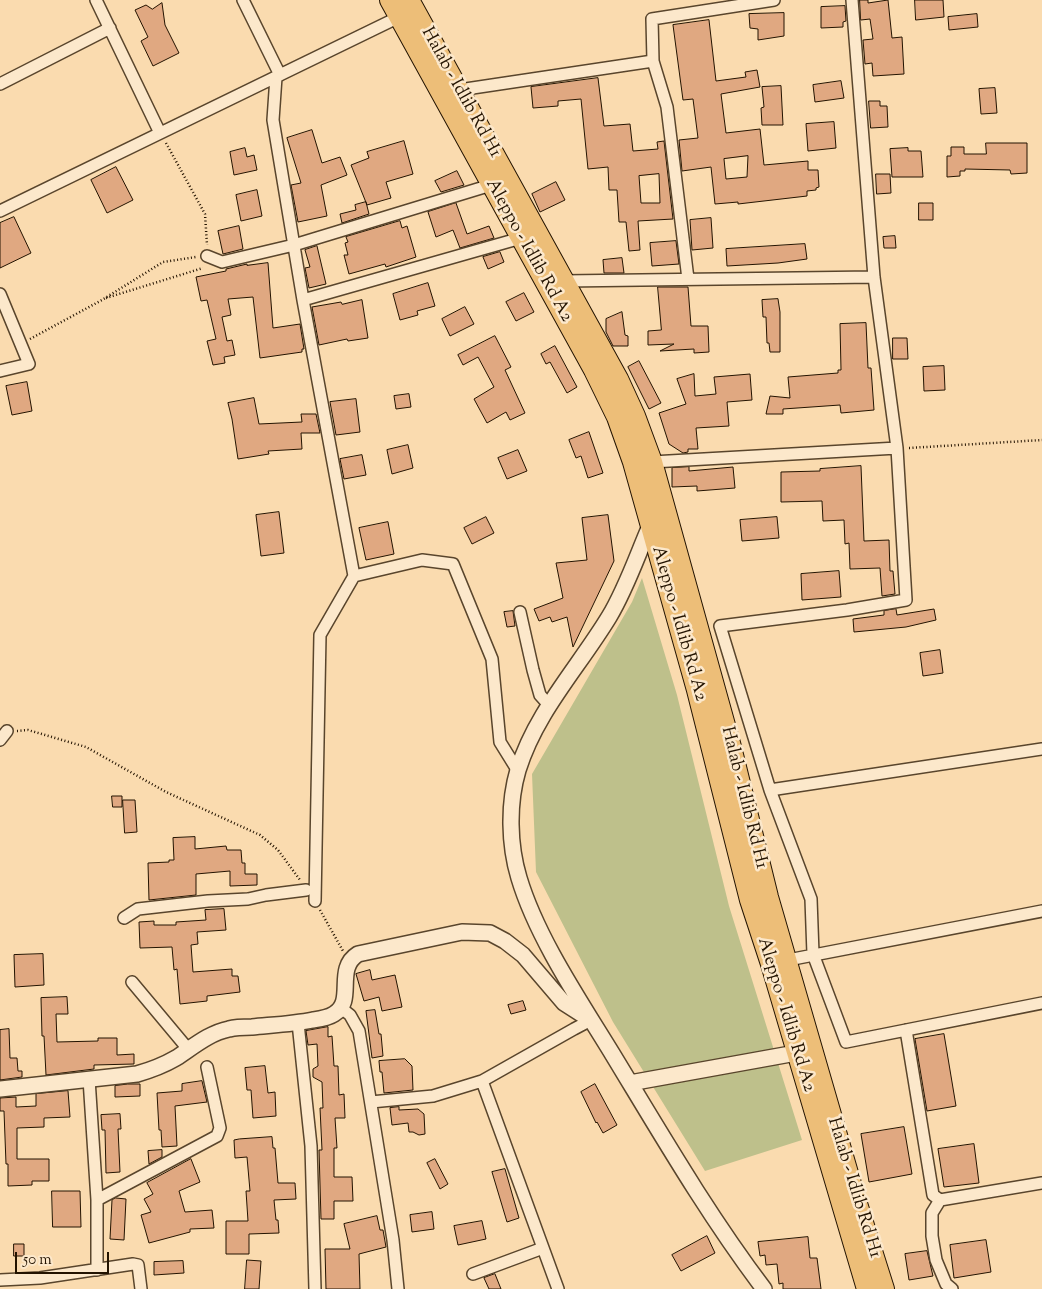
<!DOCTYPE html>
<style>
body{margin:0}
#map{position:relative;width:1042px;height:1289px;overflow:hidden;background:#fadbaf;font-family:"Sorts Mill Goudy",serif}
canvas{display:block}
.scale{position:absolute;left:15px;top:1252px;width:94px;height:22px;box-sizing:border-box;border:2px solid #231300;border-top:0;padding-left:6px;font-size:15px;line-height:18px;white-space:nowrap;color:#231300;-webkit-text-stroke:4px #fce8cb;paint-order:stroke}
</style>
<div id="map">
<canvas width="1042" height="1289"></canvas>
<div class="scale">50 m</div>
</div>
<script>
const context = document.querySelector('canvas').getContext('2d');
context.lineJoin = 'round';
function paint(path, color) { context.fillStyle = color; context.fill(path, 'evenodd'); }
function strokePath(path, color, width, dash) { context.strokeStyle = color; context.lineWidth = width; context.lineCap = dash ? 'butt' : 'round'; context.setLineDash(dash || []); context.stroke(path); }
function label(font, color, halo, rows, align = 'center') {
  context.font = font + ' "Sorts Mill Goudy",serif'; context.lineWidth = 5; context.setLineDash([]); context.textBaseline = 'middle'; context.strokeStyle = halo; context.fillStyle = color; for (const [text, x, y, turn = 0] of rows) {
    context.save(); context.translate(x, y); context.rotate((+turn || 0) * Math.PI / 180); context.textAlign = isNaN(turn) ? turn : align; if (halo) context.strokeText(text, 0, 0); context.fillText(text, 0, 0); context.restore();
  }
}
const green = new Path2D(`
 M642 578 677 695 729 906 802 1140 705 1171 613 1022 536 872 532 774 632 602Z`);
const building = new Path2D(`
 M860 0H868V3L888 0 892 38 902 37 904 74 873 76 872 63 865 64 863 40 873 39 870 19 861 20Z
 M915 0H943L944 17 916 20Z
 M162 3 165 25 179 53 153 66 141 41 148 37 135 10 146 5 152 9Z
 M845 6 846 21 843 22V27L821 28V7Z
 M784 13V36L758 40V29L750 28 749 14Z
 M977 14 978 27 949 30 948 17Z
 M709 20 716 81 746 77 745 72 757 70 760 87 721 94 726 133 760 129 764 165 808 161V170H818L819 187 816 188V190L807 191V196L738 204V202L715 204 711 167 682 171 679 140 698 138 693 99 683 100 673 25ZM748 156 747 177 726 179 724 159Z
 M598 78 604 126 630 124 633 151 658 149 657 142 664 141 673 219 638 221 640 250 629 251 626 222H619L617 190H609L608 167 588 169 581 99 558 101V106L533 108 531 87ZM659 174 660 203H641L639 176Z
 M841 81 844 98 815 102 813 85Z
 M781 86 783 125H762L761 108 764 107 762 87Z
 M995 88 997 113 981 114 979 89Z
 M869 101H880V106H887L888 127 871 128Z
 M834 122 836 148 808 151 806 124Z
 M312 130 322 163 340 157 347 175 321 185 327 216 298 222 291 185 301 183 287 138Z
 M404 141 413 174 386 182 391 198 367 205 351 165 369 158 367 152Z
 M986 143H1027V173L1011 174 1010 170 965 169V171H960V176L947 177V156H951V147H964V154H986Z
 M245 148 247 157 254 155 257 170 234 175 230 152Z
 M908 148V151H921L923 177H892L890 149Z
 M116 167 133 200 107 213 91 180Z
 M457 171 464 185 441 192 435 181Z
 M876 174H890L891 193 877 194Z
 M556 182 565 200 540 212 532 194Z
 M257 190 262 216 241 221 236 195Z
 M366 202 369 214 342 223 340 214 356 210 355 205Z
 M456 203 467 234 489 226 494 238 460 248 453 230 436 237 428 212Z
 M919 203H933V220H919Z
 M14 217 31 253 0 268V223Z
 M711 218 713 248 692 250 690 220Z
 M400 221 402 228 407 226 416 257 386 267 385 264 349 274 344 255H348L345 243 348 242 346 237Z
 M239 226 243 249 223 254 218 231Z
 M895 236 896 248H884L883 237Z
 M676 241 679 264 652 266 650 243Z
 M805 244 807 259 778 263 727 266 726 249Z
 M317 246 326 284 309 288 305 268 310 267 305 250Z
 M500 252 504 262 488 269 483 257Z
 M622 258 624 273H604L603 260Z
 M268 263 273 328 300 324 304 349H302V352L260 358 253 297 228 299 231 315 222 317 227 341 232 340 235 355 224 357 225 363 213 365 207 341 216 339 207 300 201 301 196 277 226 271V269L247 264V265Z
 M428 283 435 306 417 311 418 315 400 320 393 294Z
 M658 287H688L691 326H708L709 352 694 353V349L660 351 674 344 648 345V331L661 330Z
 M524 293 534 312 516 321 506 302Z
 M778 299 780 312V352H770L769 343H767L766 317H763L762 300Z
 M362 300 368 338 348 341 347 339 319 345 312 307 341 302 342 304Z
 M465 307 474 324 450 336 442 319Z
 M622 312 625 335 628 336V346H613L606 332V319Z
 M866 323 868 368H871L874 410 841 413 840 405 783 409V414H766L770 396 790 398 788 377 838 373V370H841L840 324Z
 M495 336 511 367 505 370 525 413 510 420 506 412 487 423 474 399 494 387 478 357 463 365 458 355Z
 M893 338H907L908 359H893Z
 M555 346 577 387 567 393 550 362 546 364 541 354Z
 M639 361 661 403 649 409 628 367Z
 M944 366 945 390 924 391 923 367Z
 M694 374 695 396 716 394 714 377 750 374 752 400 727 402 729 426 696 428 698 449H688V452L683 453 669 444 659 413 686 404 677 379Z
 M27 382 32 411 12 415 6 386Z
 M409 394 411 407 396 409 394 396Z
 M254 398 259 424 302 422 301 414H316L320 433H301L302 449 268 451 269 454 238 459 232 419 228 403Z
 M356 399 360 432 336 435 330 402Z
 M589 432 603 473 588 478 581 456 576 458 569 440Z
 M408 445 413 468 392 474 387 450Z
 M518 450 527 471 507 479 498 458Z
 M362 455 366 475 344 479 340 459Z
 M861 466 864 541 889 540 890 571H893L895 594 882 596 880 568 850 569 849 543 845 544 844 520 823 521 822 501 781 502V472L820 471V469Z
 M689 467V471L733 467 735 488 697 491V486L672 487V468Z
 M279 512 284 553 261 556 256 515Z
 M608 515 614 561 573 647 567 617 552 622 550 617 539 621 534 609 563 598 556 563 587 560 582 518Z
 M486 517 494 533 472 544 464 528Z
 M777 517 779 538 742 541 740 520Z
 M388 522 394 554 366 560 359 528Z
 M839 571 841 597 802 600 801 574Z
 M896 609 897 615 934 609 936 620 906 627 854 632 853 619 884 615V611Z
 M513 611 515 626 507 627 504 612Z
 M940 650 943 673 923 676 920 653Z
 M112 796H122V807H113Z
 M123 800H135L137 832 125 833Z
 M195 837V849L226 846 227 850H241L242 863H245V874H257V885L230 886V871L196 874V895L149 900 148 863 169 862V860H174L173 838Z
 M224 909 226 930 197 932 198 944 191 945 193 972 232 969V976H238L240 992 207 996V1001L180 1004 177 969 174 970 172 947 140 948 139 922 154 921V925H176V922L206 920 205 910Z
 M43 954 44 985 15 987 14 955Z
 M370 970 372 980 395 975 402 1007 382 1011 379 997 364 1001 356 974Z
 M67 997 68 1014H56L57 1042 98 1041V1038H117V1055L134 1054V1064L94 1065V1069L46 1075 44 1036H42L41 998Z
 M523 1001 526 1010 511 1014 508 1005Z
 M375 1010 379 1034H381L383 1056 372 1058 366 1011Z
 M328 1027V1037L332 1036 334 1066H338L339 1095 344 1094 345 1118H335L337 1148H334V1177H352L353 1201H334V1219H321L319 1150H322L320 1108H323L322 1082 313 1077V1069L318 1066 317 1044 308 1045 306 1031Z
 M9 1029 10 1058H17L18 1071H22V1077L0 1080V1030Z
 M944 1034 956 1106 927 1111 915 1039Z
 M405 1059 412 1066 413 1090 384 1093 382 1072H380L379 1061Z
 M265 1066 268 1093 275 1092 276 1116 253 1118 251 1090H247L245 1068Z
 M202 1081 207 1102 175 1106 177 1146 162 1147 161 1130H159L157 1093 182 1091V1084Z
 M128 1084H140V1096L115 1097V1086Z
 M595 1084 617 1125 603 1133 597 1122 596 1123 581 1092Z
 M68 1091 70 1117 44 1118V1127L17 1128V1159H49V1181H32V1185L8 1186V1164H6L4 1111H0V1098L16 1097V1107L36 1106V1094Z
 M399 1107V1110L418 1109 424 1114 425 1134 419 1135 413 1132H409L408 1123 392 1125 390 1108Z
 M120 1114 121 1129H118L120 1172 106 1173 105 1130H102L101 1115Z
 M904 1127 912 1174 869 1182 861 1134Z
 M272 1137 273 1148H275L278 1183H295L296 1199 274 1200 276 1220H278L279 1233 249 1234V1254H226V1221H248L246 1191H250L247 1157 235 1158 234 1140 239 1139Z
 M974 1144 979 1183 944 1187 938 1149Z
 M162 1150V1157L149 1164 148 1151Z
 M191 1159 200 1182 179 1191 185 1212 212 1210 214 1228 190 1229V1232L149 1243 141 1215 151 1212 144 1199 153 1194 147 1183Z
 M435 1159 448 1184 440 1189 427 1163Z
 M505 1169 519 1218 507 1222 492 1172Z
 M52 1191H80L81 1227H53Z
 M116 1198 126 1199 124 1240 110 1239 112 1200Z
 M432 1212 434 1229 412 1232 410 1215Z
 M377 1216 380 1230H383L386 1247 359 1254 360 1289H326L325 1249H350L344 1224Z
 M482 1221 486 1239 458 1245 454 1226Z
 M707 1236 715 1253 681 1271 672 1255Z
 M808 1237 810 1258H817L821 1289H783V1283L779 1284 777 1264 766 1265 765 1255 760 1256 758 1242Z
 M986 1240 991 1272 954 1278 950 1245Z
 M14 1244H24V1256H14Z
 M927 1251 933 1276 909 1280 905 1254Z
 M247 1260 261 1261 259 1289H245Z
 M183 1261 184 1273 154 1275V1262Z
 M495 1274 501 1289H489L484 1278Z`);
const path = new Path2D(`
 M166 143 205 214 207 245
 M106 298 203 268
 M30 339 102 300 163 262 196 257
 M909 448 1042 440
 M17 731 28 730 86 747 166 792 260 835 278 850 300 880
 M320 910 343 951`);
const minor = new Path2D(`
 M96 0 160 133
 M243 0 280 75
 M653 61 667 107 688 279
 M276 77 273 120 303 300 354 576
 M0 84 110 28
 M459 90 653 61 652 19 774 0
 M0 211 399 17
 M207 256 222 262 294 245 491 185
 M564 281 874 277
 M0 294 29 364 0 371
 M303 300 521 238
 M897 448 906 600 847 610 720 626 770 790 811 899 813 954 846 1042 1042 1003
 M652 462 897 448 874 277 852 0
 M520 612 533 670 540 695 549 705
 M0 740 7 731
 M770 790 1042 749
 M315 901 320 635 354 576 422 560 453 564 492 659 500 742 518 771
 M124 918 138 909 208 901 248 899 266 895 306 890
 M788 960 1042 911
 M132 982 188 1049
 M341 1008 350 1015 359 1031 393 1240 398 1289
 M298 1023 311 1146 315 1289
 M906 1030 933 1195 940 1200 1042 1183
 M89 1079 97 1200V1270
 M482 1081 558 1289
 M371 1102 433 1096 482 1081 574 1029 591 1020
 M97 1200 217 1136 220 1128 207 1067
 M940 1200 932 1213V1236L936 1260 946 1284 952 1289
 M473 1274 543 1248
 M0 1280 40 1278 133 1264 138 1265 141 1289`);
const tertiary = new Path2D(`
 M650 526C637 556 626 589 609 617 578 668 536 712 518 770 508 804 509 845 519 878 537 938 580 1001 613 1055 661 1134 708 1215 764 1289
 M630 1083 796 1053
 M0 1089 137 1074C151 1070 164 1065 176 1058 193 1047 209 1033 229 1029 236 1027 245 1027 252 1027 272 1025 293 1024 313 1020 320 1019 328 1018 334 1014 356 1001 334 969 358 954L462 932 490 933 505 941 523 955 564 1003 589 1019`);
const trunk = new Path2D(`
 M390 0 594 370 617 417 633 462 697 690 750 900 771 964 867 1289
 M409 0 618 379 635 416 652 462 731 747 768 897 854 1194 884 1289`);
const streetNames = [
 ["Halab - Idlib Rd H1",460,93,61],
 ["Aleppo - Idlib Rd A2",528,251,61],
 ["Aleppo - Idlib Rd A2",678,624,74],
 ["Halab - Idlib Rd H1",743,798,76],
 ["Aleppo - Idlib Rd A2",785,1015,73],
 ["Halab - Idlib Rd H1",853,1188,73]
];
paint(green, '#bec08b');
paint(building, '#e0a881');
strokePath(building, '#231300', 1);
strokePath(minor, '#59452c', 14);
strokePath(tertiary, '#59452c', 18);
strokePath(trunk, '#231300', 22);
strokePath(path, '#231300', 2.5, [1, 2.5]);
strokePath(minor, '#fce8cb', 11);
strokePath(tertiary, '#fce8cb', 15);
strokePath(trunk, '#edbe78', 20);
label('18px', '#231300', '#fce8cb', streetNames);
</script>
